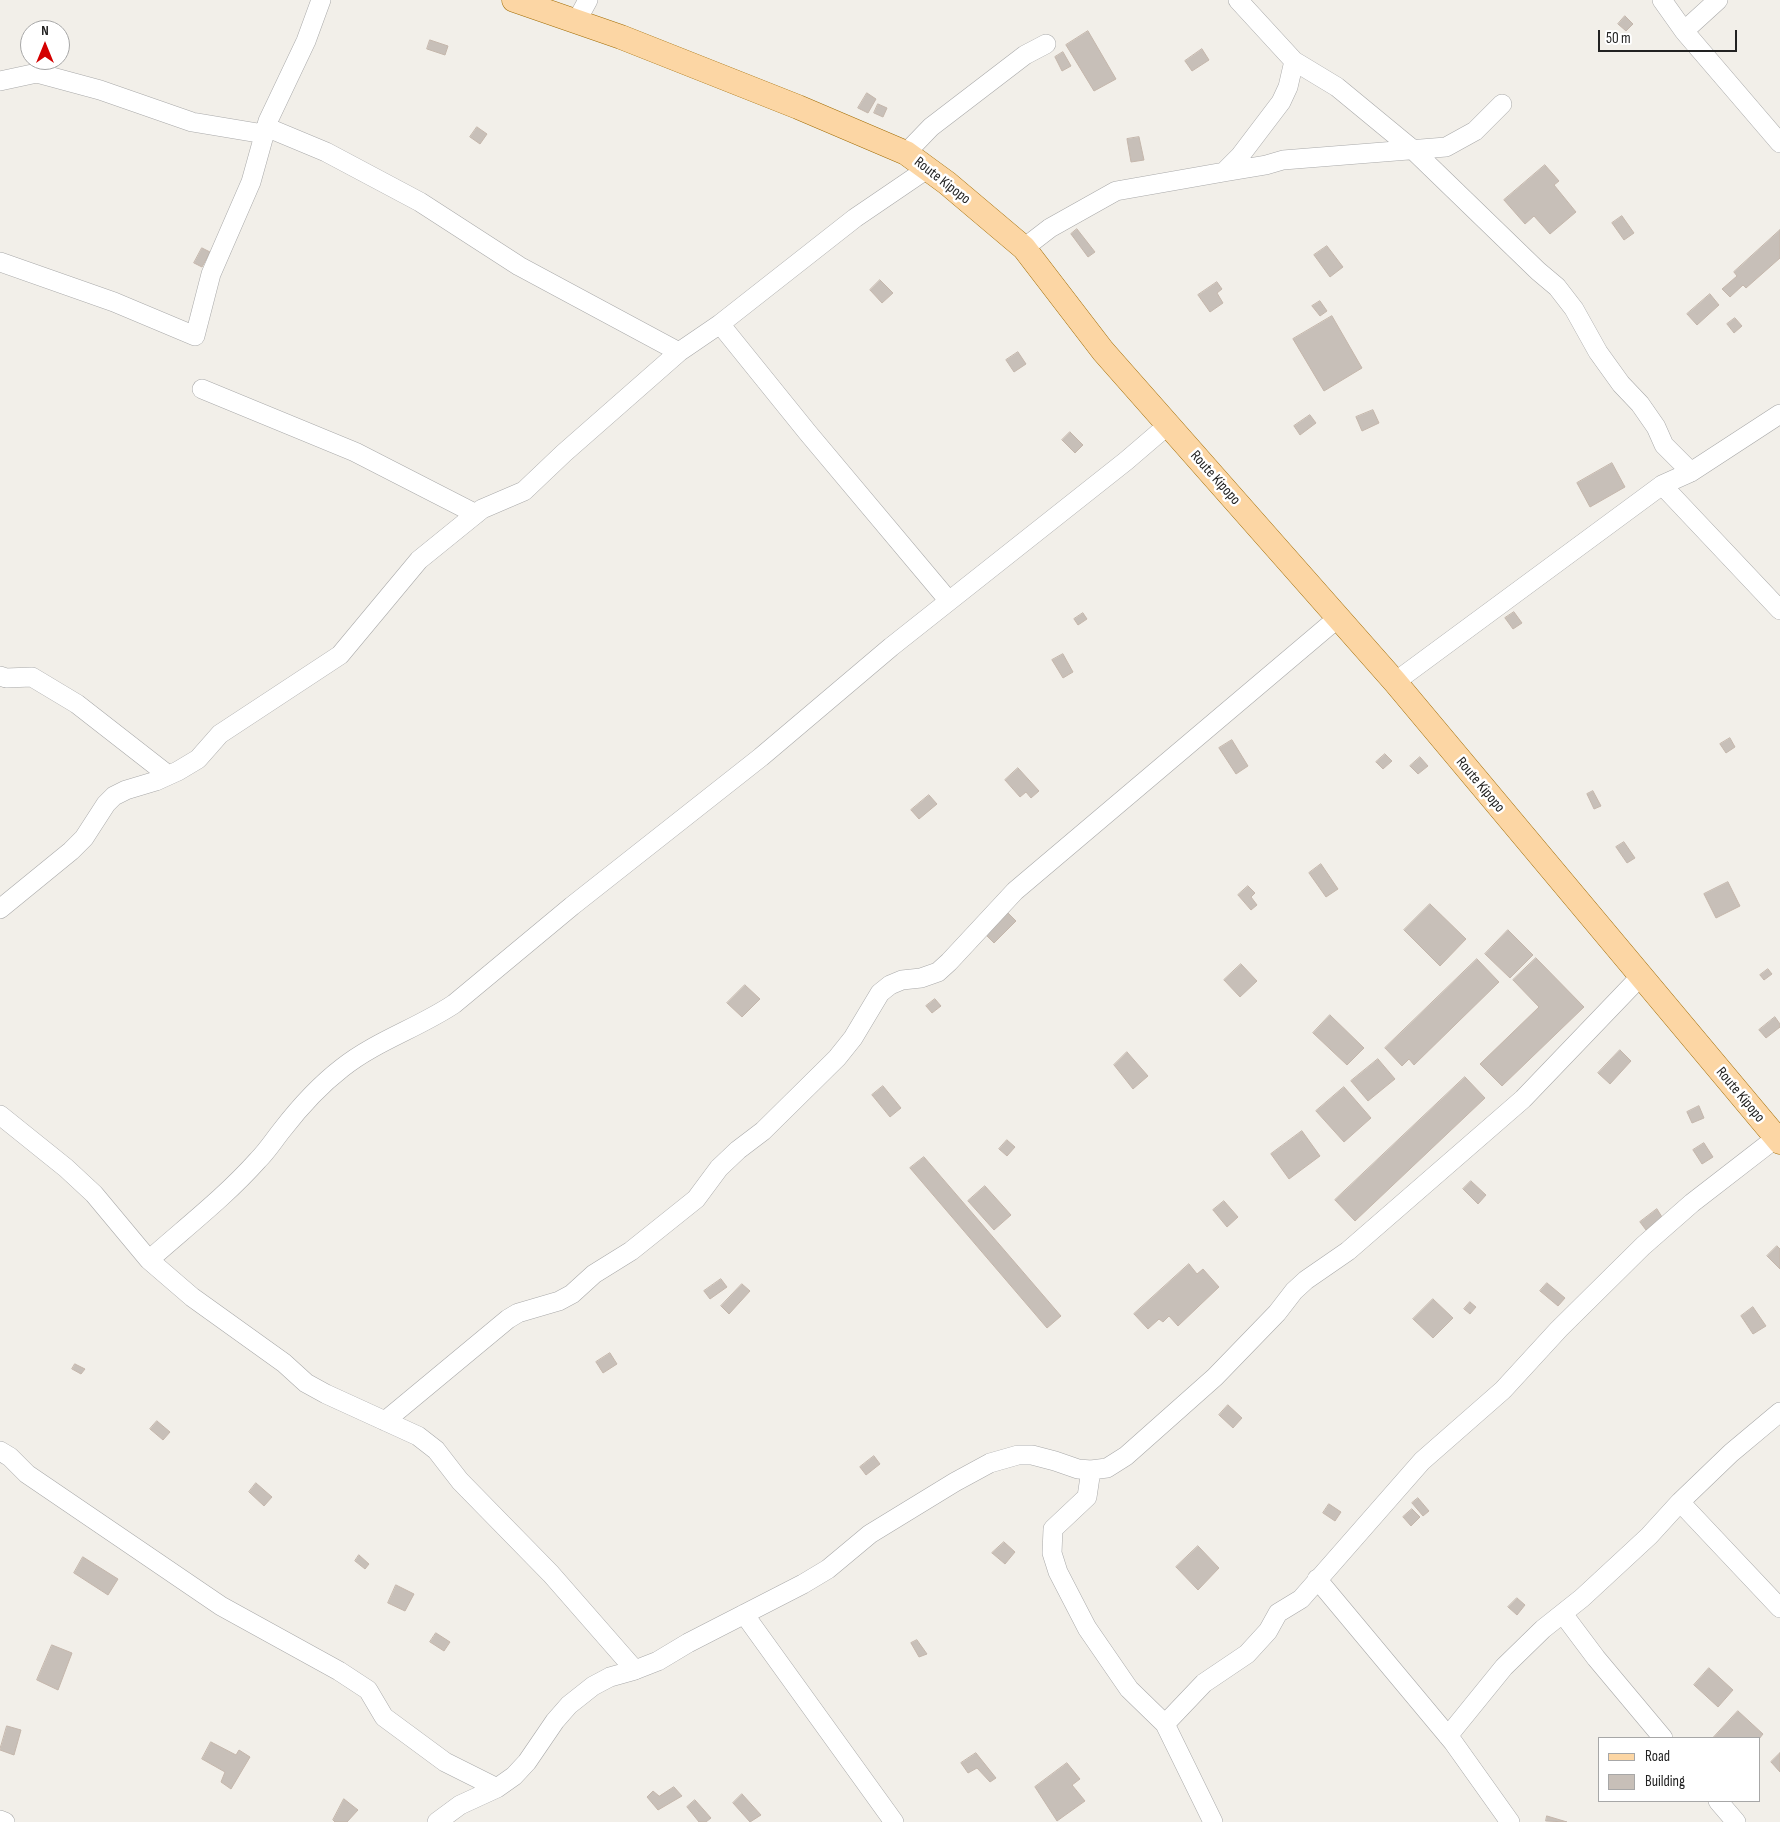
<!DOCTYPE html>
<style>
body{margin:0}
#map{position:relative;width:1780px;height:1822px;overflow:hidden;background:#f2efe9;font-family:"Sofia Sans Condensed",sans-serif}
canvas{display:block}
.legend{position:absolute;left:1598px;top:1737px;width:162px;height:65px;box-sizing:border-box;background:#fff;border:1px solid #a7a7a7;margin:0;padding:6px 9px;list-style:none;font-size:15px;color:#222}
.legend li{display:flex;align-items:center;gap:10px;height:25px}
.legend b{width:25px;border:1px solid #a7a7a7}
.north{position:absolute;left:20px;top:20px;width:50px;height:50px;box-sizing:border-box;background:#fff;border:1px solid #a7a7a7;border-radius:50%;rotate:0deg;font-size:14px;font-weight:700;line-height:20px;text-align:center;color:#222}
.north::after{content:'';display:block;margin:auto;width:18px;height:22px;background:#d40000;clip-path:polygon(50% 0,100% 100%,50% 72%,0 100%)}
.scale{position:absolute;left:1598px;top:30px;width:139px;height:22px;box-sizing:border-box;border:2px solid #222;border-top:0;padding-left:6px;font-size:15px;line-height:18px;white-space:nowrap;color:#222;-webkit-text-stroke:4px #fff;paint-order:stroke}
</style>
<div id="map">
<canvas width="1780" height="1822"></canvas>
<ul class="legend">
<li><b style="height:6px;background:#fcd6a4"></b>Road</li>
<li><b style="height:14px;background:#c7bfb8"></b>Building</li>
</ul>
<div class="north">N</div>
<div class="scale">50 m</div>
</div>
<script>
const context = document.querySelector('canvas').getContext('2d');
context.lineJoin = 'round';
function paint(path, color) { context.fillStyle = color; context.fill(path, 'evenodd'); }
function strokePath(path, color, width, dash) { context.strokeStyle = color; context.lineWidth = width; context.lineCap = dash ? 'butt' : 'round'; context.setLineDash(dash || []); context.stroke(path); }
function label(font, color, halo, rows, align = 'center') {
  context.font = font + ' "Sofia Sans Condensed",sans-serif'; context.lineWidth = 5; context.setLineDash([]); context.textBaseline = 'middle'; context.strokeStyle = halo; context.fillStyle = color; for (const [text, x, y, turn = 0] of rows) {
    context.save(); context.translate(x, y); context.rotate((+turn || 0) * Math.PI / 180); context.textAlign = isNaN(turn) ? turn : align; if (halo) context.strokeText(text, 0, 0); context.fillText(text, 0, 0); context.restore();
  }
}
const building = new Path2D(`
 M1625 16 1633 24 1626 31 1618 24Z
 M1088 31 1116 79 1094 91 1066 45Z
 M430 40 448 46 445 55 427 49Z
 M1202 49 1209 60 1192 71 1185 61Z
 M1063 52 1071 66 1062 71 1055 57Z
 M867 93 876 99 868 113 858 108Z
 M878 104 887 108 883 117 874 113Z
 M477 127 487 134 480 144 470 137Z
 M1139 137 1144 160 1131 162 1127 139Z
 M1545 165 1559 181 1554 185 1576 212 1550 234 1534 216 1525 224 1504 200Z
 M1622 216 1634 233 1624 240 1612 223Z
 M1077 229 1095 252 1088 257 1071 234Z
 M1780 230V258L1746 288 1743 285 1730 297 1722 289 1737 276 1734 272Z
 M1327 246 1343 267 1330 277 1314 255Z
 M202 248 210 252 202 267 194 263Z
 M880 280 893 293 882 303 870 290Z
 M1217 282 1222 289 1217 293 1223 303 1210 312 1198 295Z
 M1710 294 1719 305 1697 325 1687 314Z
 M1320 301 1327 311 1320 316 1312 306Z
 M1332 316 1362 368 1324 391 1293 339Z
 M1735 318 1742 326 1734 333 1727 324Z
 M1018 352 1026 364 1014 372 1006 360Z
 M1373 410 1379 423 1362 431 1356 417Z
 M1310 415 1316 423 1300 435 1294 426Z
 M1070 432 1083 445 1075 453 1062 440Z
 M1612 463 1625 487 1590 507 1577 483Z
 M1514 612 1522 623 1513 629 1505 618Z
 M1083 613 1087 619 1078 625 1074 619Z
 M1063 654 1073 672 1063 678 1052 660Z
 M1730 738 1735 747 1726 753 1720 744Z
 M1232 740 1248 766 1236 774 1219 748Z
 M1385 754 1392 761 1383 769 1376 762Z
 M1420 757 1428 766 1418 774 1410 766Z
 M1018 768 1039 791 1031 798 1026 792 1020 797 1005 780Z
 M1593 791 1601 806 1594 809 1587 794Z
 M929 795 937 804 919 819 911 810Z
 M1624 842 1635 858 1627 863 1616 847Z
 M1321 864 1338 889 1326 897 1309 873Z
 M1728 882 1740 906 1716 918 1704 894Z
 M1248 886 1255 893 1251 897 1257 905 1251 910 1238 895Z
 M1430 904 1466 939 1440 966 1404 930Z
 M1006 911 1016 921 994 943 984 933Z
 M1508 930 1533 955 1510 978 1485 954Z
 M1536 958 1584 1007 1502 1086 1480 1064 1539 1007 1513 980Z
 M1477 959 1499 982 1414 1065 1409 1059 1402 1066 1385 1048Z
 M1241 964 1257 981 1240 997 1224 980Z
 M1768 969 1772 974 1764 980 1760 975Z
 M745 985 760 999 742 1017 727 1003Z
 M935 999 941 1006 932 1013 926 1006Z
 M1330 1015 1364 1048 1347 1065 1313 1033Z
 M1775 1017 1780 1024V1027L1766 1038 1759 1030Z
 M1620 1050 1631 1061 1610 1084 1598 1073Z
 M1127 1052 1148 1076 1133 1089 1114 1065Z
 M1378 1059 1395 1079 1368 1101 1351 1081Z
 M1465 1077 1485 1098 1355 1221 1335 1200Z
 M883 1086 901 1108 890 1117 872 1095Z
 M1344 1087 1371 1118 1344 1142 1316 1111Z
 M1699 1106 1704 1118 1692 1123 1687 1112Z
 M1302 1131 1320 1156 1289 1179 1271 1154Z
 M1007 1140 1015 1147 1007 1156 999 1149Z
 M1704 1143 1713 1157 1702 1164 1693 1150Z
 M924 1157 1061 1316 1047 1328 910 1168Z
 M1471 1181 1486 1195 1478 1204 1463 1189Z
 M985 1186 1011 1215 994 1230 968 1201Z
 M1224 1201 1238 1217 1227 1227 1213 1210Z
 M1657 1209 1662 1217 1646 1230 1640 1222Z
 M1777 1246 1780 1249V1269L1767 1256Z
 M1189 1264 1197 1274 1203 1269 1219 1287 1178 1326 1169 1316 1163 1322 1159 1319 1148 1329 1134 1314Z
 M721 1279 727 1287 710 1299 704 1291Z
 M1547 1283 1565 1298 1558 1306 1540 1291Z
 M742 1284 750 1291 729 1314 721 1306Z
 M1433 1299 1453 1318 1433 1338 1413 1319Z
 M1470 1302 1476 1307 1470 1314 1464 1309Z
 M1753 1307 1766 1326 1753 1334 1741 1316Z
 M610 1353 617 1364 603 1373 596 1362Z
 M75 1364 85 1369 81 1374 72 1369Z
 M1228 1405 1242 1418 1233 1428 1219 1415Z
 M157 1421 170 1432 163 1440 150 1429Z
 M874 1456 880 1464 866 1475 860 1467Z
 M256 1483 272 1497 264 1506 249 1492Z
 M1418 1498 1429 1511 1423 1516 1412 1503Z
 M1329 1504 1341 1512 1335 1521 1323 1513Z
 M1412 1509 1420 1517 1411 1526 1403 1517Z
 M1004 1542 1015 1552 1005 1564 992 1553Z
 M1198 1546 1219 1568 1198 1590 1176 1567Z
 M359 1555 369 1564 365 1569 355 1561Z
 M83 1557 118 1579 108 1595 74 1573Z
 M396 1585 414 1594 405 1611 388 1603Z
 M1517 1598 1525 1605 1517 1615 1508 1607Z
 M436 1633 450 1642 444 1651 430 1642Z
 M917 1640 927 1654 919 1657 911 1643Z
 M52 1645 72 1653 58 1690 37 1680Z
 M1709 1668 1733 1690 1718 1707 1694 1685Z
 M1738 1711 1763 1734 1759 1739 1713 1738Z
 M7 1726 21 1730 14 1755 0 1750Z
 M211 1742 236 1755 239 1750 250 1757 231 1789 221 1782 225 1772 202 1759Z
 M976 1753 996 1778 990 1782 977 1768 968 1773 961 1763Z
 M1780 1753V1772L1771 1762Z
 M1067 1763 1080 1779 1072 1785 1085 1801 1057 1821 1035 1787Z
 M674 1787 682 1796 658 1810 647 1797 653 1791 659 1796Z
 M742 1794 761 1815 750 1822 733 1803Z
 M344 1799 358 1810 347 1822H335L333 1820Z
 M695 1800 711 1818 706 1822H699L687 1807Z
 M1547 1816 1567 1822 1546 1821Z`);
const minor = new Path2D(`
 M1238 0 1294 61
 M1662 0 1684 31 1780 143
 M576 22 588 0
 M1684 31 1718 0
 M0 81 37 73 100 90 192 122 264 134
 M266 127 326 152 420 202 519 266 679 352
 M906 153 931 127 1025 55 1046 44
 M1224 172 1266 165 1283 160 1446 147 1475 131 1502 104
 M1024 248 1050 228 1116 191 1224 172 1240 156 1281 102 1288 87 1294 61 1337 87 1411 148 1538 271 1557 287 1574 309 1598 352 1621 384 1640 404 1656 427 1664 445 1691 472
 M0 262 114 302 195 336 211 274 251 182 268 121 306 41 321 0
 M720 324 808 433 949 601
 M202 389 355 452 476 514
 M1662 485 1780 610
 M0 676 6 678 32 677 77 704 168 775
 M1395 682 1662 485 1691 472 1780 414
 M0 909 71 851 84 838 106 804 114 796 126 790 156 781 178 771 198 759 220 734 340 655 419 560 482 509 524 491 564 453 679 352 720 324 855 218 927 169
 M0 1115 66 1168 94 1194 149 1260 192 1297 284 1363 306 1383 326 1394 418 1436 436 1450 460 1481 551 1574 635 1670
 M149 1260C186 1227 225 1197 258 1160 267 1151 274 1140 282 1130 299 1108 320 1085 342 1068 376 1041 418 1028 454 1004L572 906 761 757 891 647 1126 461 1168 425
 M385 1421 508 1319 518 1313 559 1301 572 1294 594 1274 631 1251 696 1199 719 1168 738 1150 763 1131 837 1058 853 1038 880 993 890 985 902 980 921 978 938 972 949 962 1015 891 1339 617
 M0 1451 10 1457 27 1474 221 1606 339 1671 368 1690 384 1717 445 1762 497 1788
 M1091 1470 1087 1497 1053 1529 1052 1553 1058 1572 1087 1628 1129 1689 1165 1724 1213 1822
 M1680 1502 1780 1608
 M1317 1579 1453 1742 1510 1822
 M744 1614 894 1822
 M1563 1614 1596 1658 1663 1738
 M1165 1724 1204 1683 1247 1654 1268 1631 1278 1613 1301 1599 1422 1461 1503 1390 1559 1329 1643 1246 1692 1203 1776 1138
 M1448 1736 1504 1667 1543 1629 1582 1598 1649 1536 1680 1502 1731 1453 1780 1412
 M1718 1801 1736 1822
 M0 1820 5 1822
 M437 1822 460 1805 497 1788 514 1776 527 1762 555 1721 569 1705 593 1686 610 1677 635 1670 658 1661 688 1643 803 1584 828 1569 870 1534 955 1482 990 1463 1018 1455H1032L1055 1461 1078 1469 1091 1470 1107 1468 1126 1456 1215 1377 1277 1313 1294 1291 1306 1280 1348 1251 1523 1099 1640 977`);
const major = new Path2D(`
 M514 0 621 37 798 107 906 153 947 183 1024 248 1103 351 1395 682 1780 1142`);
const streetNames = [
 ["Route Kipopo",942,181,38],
 ["Route Kipopo",1215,478,48],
 ["Route Kipopo",1480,785,50],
 ["Route Kipopo",1740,1095,50]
];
paint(building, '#c7bfb8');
strokePath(building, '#c4b6ab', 1);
strokePath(minor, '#a9a9a9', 20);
strokePath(major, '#a06b00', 25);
strokePath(minor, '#fff', 19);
strokePath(major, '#fcd6a4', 24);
label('15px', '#222', '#fff', streetNames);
</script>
